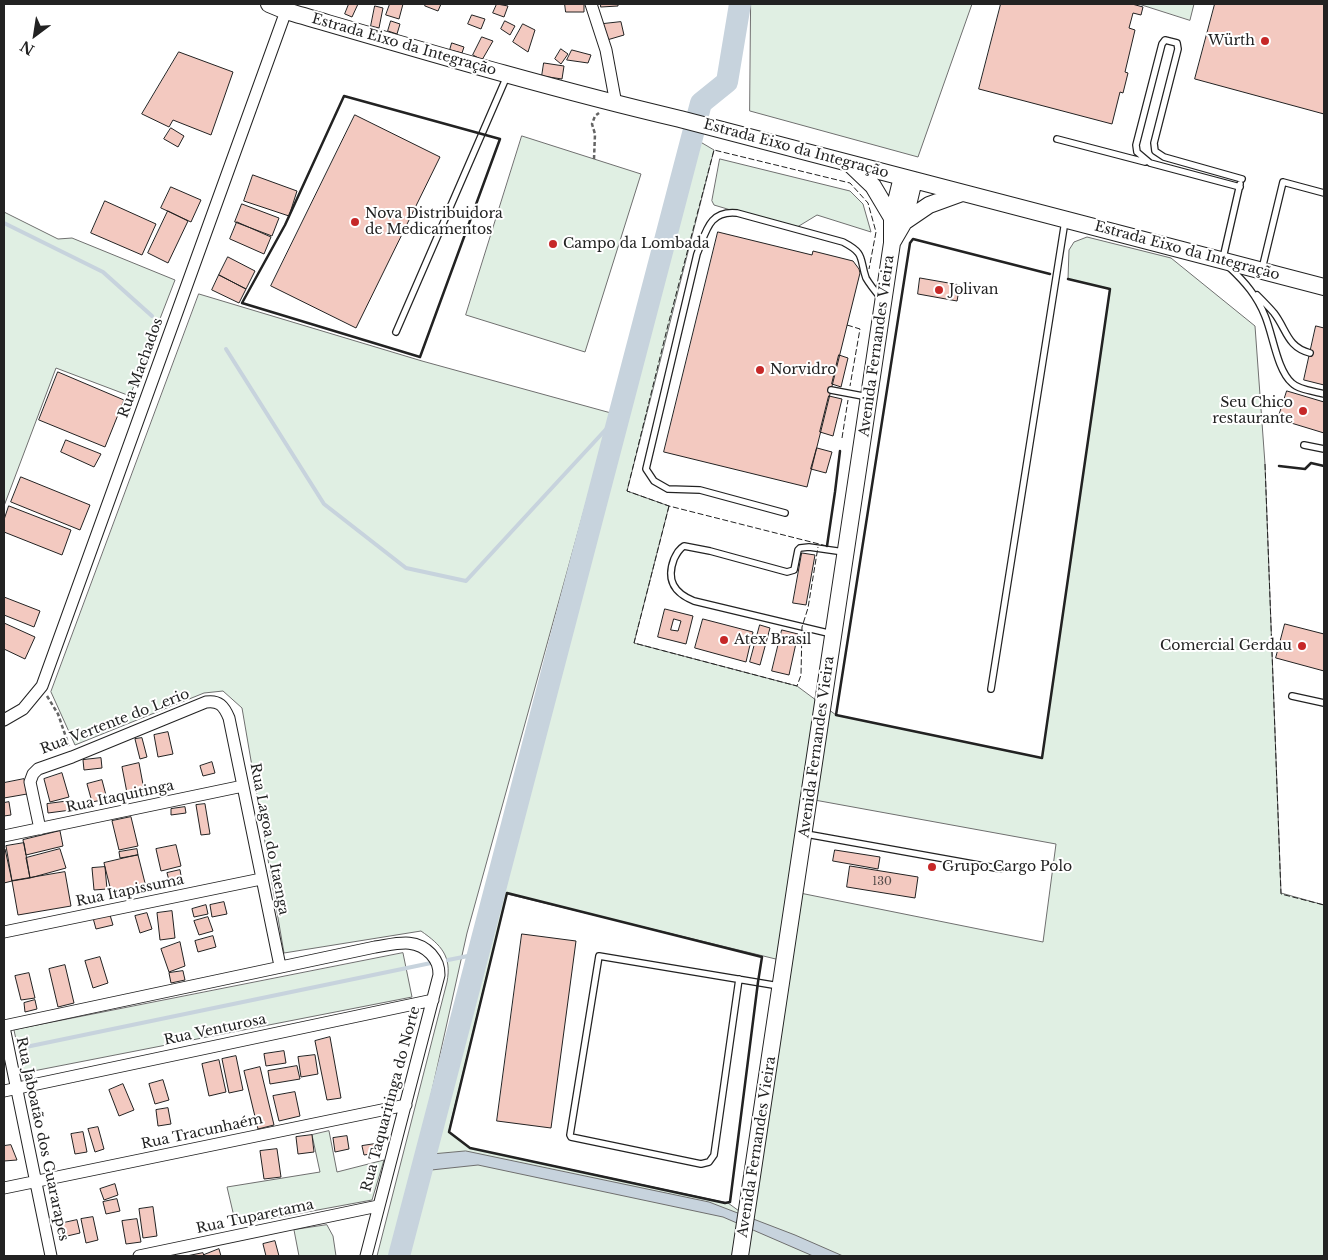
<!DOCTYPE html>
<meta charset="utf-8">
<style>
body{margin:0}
#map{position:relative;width:1328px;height:1260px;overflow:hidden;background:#fff;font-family:"Libre Baskerville",serif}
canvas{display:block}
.frame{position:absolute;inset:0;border:5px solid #222;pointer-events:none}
.north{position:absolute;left:10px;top:10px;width:50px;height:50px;-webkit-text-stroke:4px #fff;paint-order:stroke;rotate:211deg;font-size:14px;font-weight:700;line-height:20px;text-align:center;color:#222}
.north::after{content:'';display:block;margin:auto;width:18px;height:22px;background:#222;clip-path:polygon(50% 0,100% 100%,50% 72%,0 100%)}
</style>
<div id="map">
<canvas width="1328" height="1260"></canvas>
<div class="frame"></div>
<div class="north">N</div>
</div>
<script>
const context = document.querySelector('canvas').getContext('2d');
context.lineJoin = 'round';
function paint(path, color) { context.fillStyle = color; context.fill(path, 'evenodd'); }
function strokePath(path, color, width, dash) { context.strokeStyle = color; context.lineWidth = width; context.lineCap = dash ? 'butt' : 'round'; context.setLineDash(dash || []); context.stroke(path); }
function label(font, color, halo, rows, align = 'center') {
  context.font = font + ' "Libre Baskerville",serif'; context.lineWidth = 4; context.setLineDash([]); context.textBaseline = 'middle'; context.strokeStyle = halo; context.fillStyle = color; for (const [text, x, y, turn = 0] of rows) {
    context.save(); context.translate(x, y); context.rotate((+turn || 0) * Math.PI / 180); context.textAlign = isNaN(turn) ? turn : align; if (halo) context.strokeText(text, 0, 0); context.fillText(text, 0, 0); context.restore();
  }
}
const green = new Path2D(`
 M751 4H972L918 157 750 111Z
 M1139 4H1194L1190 20Z
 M522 136 641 174 585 352 466 315Z
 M692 137 714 150 627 491 669 506 634 643 797 686 836 715 1042 758 1110 289 1068 279 1069 250 1074 242 1087 237 1171 258 1255 326 1265 464 1281 893 1324 905V1256H399ZM809 799 1056 844 1043 942 795 892ZM507 894 784 961 746 1216 728 1203 470 1148 449 1132Z
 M720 159 850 191 863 204 871 232 817 215 794 229 714 205 712 201Z
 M4 212 58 239 72 238 175 280 130 396 56 368 4 506Z
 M199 294 422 361 611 413 467 933 415 1167 392 1256H377L447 982C452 956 441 945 421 931L284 953 242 708 223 691 204 693 75 745 51 692Z
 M403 953 412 997 23 1073 14 1030Z
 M329 1131 337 1172 384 1160 372 1200 236 1225 227 1187 320 1172 312 1135Z
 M327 1225 333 1236 336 1256H299L294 1230Z`);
const water = new Path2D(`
 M466 1151 709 1202 795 1235 843 1256H813L723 1217 478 1165 422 1171 425 1155Z`);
const stream = new Path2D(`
 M4 223 103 272 152 316
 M226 349 324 504 406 568 466 581 621 413
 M448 960 478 954
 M21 1048 431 963`);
const river = new Path2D(`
 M399 1256 701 103 727 82 740 4`);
const building = new Path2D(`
 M349 4H358L352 17 345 14Z
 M390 4H403L399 19 386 15Z
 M426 4H441L438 11 425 6Z
 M497 4 508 6 504 17 493 13Z
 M565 4H584V12H566Z
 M601 4H618V6L601 7Z
 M1001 4H1132L1143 7 1141 15 1133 13 1129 28 1135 30 1125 72 1128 73 1123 93 1120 92 1112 124 979 89Z
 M1215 4H1324V114L1195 79Z
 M375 6 383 8 379 28 371 26Z
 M472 15 485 19 481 29 468 24Z
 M391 21 400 24 397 34 388 31Z
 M505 21 515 26 510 35 501 29Z
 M621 22 624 35 607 40 603 24Z
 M523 24 535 30 528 52 513 42Z
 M482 37 493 41 482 60 473 55Z
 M452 43 464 47 462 53 450 50Z
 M561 49 568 54 561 64 555 59Z
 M572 50 591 55 588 63 567 60Z
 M179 52 233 72 211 135 173 120 169 127 142 114Z
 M544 63 564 66 562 79 542 76Z
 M355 115 440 157 356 328 271 286Z
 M171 128 184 136 178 147 164 139Z
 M253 175 297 191 289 216 244 201Z
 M171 187 201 200 191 222 161 208Z
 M105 201 156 224 142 255 91 233Z
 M242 204 279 218 272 236 235 222Z
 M168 211 188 221 168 263 148 253Z
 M237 222 271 237 264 254 230 239Z
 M718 232 812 255 813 251 853 261 859 269 860 273 807 487 664 452Z
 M228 257 255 271 246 289 219 275Z
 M219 275 246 289 239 303 212 290Z
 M920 278 960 285 957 301 918 294Z
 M1316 326 1324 328V385L1304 380Z
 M839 355 848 358 841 387 832 384Z
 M58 372 124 400 105 447 39 420Z
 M1287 391 1324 402V433L1278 419Z
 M829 396 842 399 833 436 820 432Z
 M66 440 101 454 94 467 61 452Z
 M817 448 832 452 826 473 811 469Z
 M21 477 90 505 80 530 11 502Z
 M9 506 71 530 62 555 4 532V520Z
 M802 553 815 555 806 605 793 603Z
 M4 597 40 611 34 627 4 615Z
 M665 609 693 616 686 644 658 637Z
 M674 619 681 621 678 631 671 630Z
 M703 619 753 632 746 662 695 648Z
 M4 623 35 637 25 659 4 649Z
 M1285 624 1324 634V671L1276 658Z
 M760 625 770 628 760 665 750 662Z
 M782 630 798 634 789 675 772 671Z
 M168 732 173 754 158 757 154 735Z
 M142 738 147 757 140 759 135 739Z
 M101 758 102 768 84 770 83 760Z
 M212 762 215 773 203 776 200 766Z
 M139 763 145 795 128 798 122 767Z
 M62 773 69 797 50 802 44 779Z
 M24 779 27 794 4 798V783Z
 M102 780 107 799 92 802 87 784Z
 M70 801 71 810 48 813 47 804Z
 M9 802 11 815 4 816V803Z
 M205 804 210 834 201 835 196 805Z
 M185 807 186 813 171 815V809Z
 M131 817 138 846 119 850 112 821Z
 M60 831 63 846 26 855 23 840Z
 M24 843 30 878 12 881 6 846Z
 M176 845 181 866 161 871 156 849Z
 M4 849H5L12 881 4 883Z
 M60 849 66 868 30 878 26 858Z
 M137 849 138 855 120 858 119 852Z
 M835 850 880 857 878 869 833 861Z
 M138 855 147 891 113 899 104 863Z
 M850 866 918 877 915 898 847 887Z
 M105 867 107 889 94 890 92 868Z
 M180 870 182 881 170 884 167 873Z
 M65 872 71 906 18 915 12 881Z
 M224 902 227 914 212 917 210 905Z
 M206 905 208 914 194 917 192 909Z
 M172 911 175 938 160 940 157 913Z
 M147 913 152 929 140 933 135 916Z
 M110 915 113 925 96 929 93 918Z
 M208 917 213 931 199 935 194 921Z
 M522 934 576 941 551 1128 497 1121Z
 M213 936 216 947 198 952 195 941Z
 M180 942 185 966 169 972 161 949Z
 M100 957 108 983 93 988 85 961Z
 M65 965 74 1003 58 1007 49 969Z
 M183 971 185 980 171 983 169 973Z
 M29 973 35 998 21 1000 15 976Z
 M35 1000 37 1009 25 1012 24 1003Z
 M330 1037 341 1098 327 1100 315 1041Z
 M284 1051 286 1063 266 1066 264 1054Z
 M315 1055 318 1074 301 1077 298 1057Z
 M236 1056 243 1090 229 1093 222 1059Z
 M219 1060 226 1092 209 1096 202 1064Z
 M297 1066 300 1079 270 1084 268 1071Z
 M260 1067 274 1125 258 1129 244 1071Z
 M163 1080 169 1100 155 1104 149 1084Z
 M123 1084 134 1110 119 1116 109 1090Z
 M295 1092 300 1116 279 1121 273 1096Z
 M168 1108 171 1124 158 1126 156 1110Z
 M98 1127 104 1149 95 1152 88 1129Z
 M83 1132 87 1152 75 1154 71 1134Z
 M312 1135 314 1152 298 1154 296 1137Z
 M347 1136 349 1149 335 1152 333 1138Z
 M375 1144 377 1153 364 1155 362 1146Z
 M11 1145 17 1160 4 1161V1146Z
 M277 1149 281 1177 264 1179 260 1151Z
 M115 1184 118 1195 104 1200 100 1189Z
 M117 1199 120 1211 106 1214 103 1202Z
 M153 1207 157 1236 143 1238 139 1209Z
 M93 1217 98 1240 86 1243 81 1219Z
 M137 1219 141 1242 126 1244 122 1221Z
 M77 1220 80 1233 63 1237 59 1224Z
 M275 1241 279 1256H266L263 1244Z
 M219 1249 221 1256H204V1255Z
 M203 1253 204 1256H187Z`);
const path = new Path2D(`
 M594 159 595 134 592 124 595 116 599 113
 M47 696 58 714 69 746`);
const lane = new Path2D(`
 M1057 139 1145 162
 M1240 187 1150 163 1137 152 1136 145 1162 44 1165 40 1177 43 1178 49 1154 143 1155 151 1164 157 1242 179
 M1223 258 1240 184
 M1229 267C1245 282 1257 296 1265 316 1273 335 1277 370 1292 383 1299 390 1314 391 1324 394
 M1262 269 1283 182 1324 193
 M1257 295C1263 301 1269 307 1274 313 1287 330 1287 347 1310 353
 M396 332 507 76
 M831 390 868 397
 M1304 445 1324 449
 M785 513 700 490 668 489 654 481 646 469 697 254C706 233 708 210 737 213L843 242C866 254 859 258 866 278 870 285 875 291 880 297
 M832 634 694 601C674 593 666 580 674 559 677 553 679 549 684 546L710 551 787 572 794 570 798 550 800 548 809 547 844 552
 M991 689 1065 221
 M1292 696 1324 703
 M806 834 1001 869
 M739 979 714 1155 709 1162 701 1164 571 1137 570 1135 599 956 779 986`);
const street = new Path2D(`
 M591 4 606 50 616 104
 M4 720 23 709 42 686 286 11
 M40 829 30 782 33 774 38 769 72 757 206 702C219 700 224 706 229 718L280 966
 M4 836 243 786
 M4 932 261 879
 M4 1026 375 947C396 944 415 937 431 954 437 961 439 966 439 975L366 1256
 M4 1027 51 1256
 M4 1091 433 1000
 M4 1188 406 1105
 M139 1256 378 1206`);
const secondary = new Path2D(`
 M269 4 286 11C417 49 548 88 680 119L1324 287
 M850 164 873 186 892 218
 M904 222 929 205 962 193
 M893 241 904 222 914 180
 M740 1256 892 243V218L902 177`);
const fence = new Path2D(`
 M847 325 860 329 850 386
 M842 438 848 400
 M1265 464 1281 894 1324 905
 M669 506 634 643 797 686 801 675 802 627 808 608 818 547
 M827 546 669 506 627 491 668 325 714 150 850 183 868 203 876 232 869 269`);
const wall = new Path2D(`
 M344 96 500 139 420 357 242 303 285 225Z
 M1050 274 913 239 910 243 836 715 1042 758 1110 289 1068 279
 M1279 466 1305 469 1311 463 1324 466
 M827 546 835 492 840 451
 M507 893 762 957 758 982 730 1202 725 1203 470 1148 449 1132Z`);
const markers = [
 [1265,41,5,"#c62828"],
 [355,222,5,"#c62828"],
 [553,244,5,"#c62828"],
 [939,290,5,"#c62828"],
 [760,370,5,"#c62828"],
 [1303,411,5,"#c62828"],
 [724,640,5,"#c62828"],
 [1302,646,5,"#c62828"],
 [932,867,5,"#c62828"]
];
const numberNames = [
 ["130",882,882]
];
const poiNames = [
 ["Würth",1255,41,"right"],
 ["Nova Distribuidora",365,214],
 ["de Medicamentos",365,230],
 ["Campo da Lombada",563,244],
 ["Jolivan",949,290],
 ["Norvidro",770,370],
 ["Seu Chico",1293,403,"right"],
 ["restaurante",1293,419,"right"],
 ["Atex Brasil",734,640],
 ["Comercial Gerdau",1292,646,"right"],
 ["Grupo Cargo Polo",942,867]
];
const streetNames = [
 ["Estrada Eixo da Integração",404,45,16],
 ["Estrada Eixo da Integração",796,149,15],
 ["Estrada Eixo da Integração",1187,251,15],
 ["Avenida Fernandes Vieira",877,346,-82],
 ["Rua Machados",141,368,-70],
 ["Rua Vertente do Lerio",115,722,-21],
 ["Avenida Fernandes Vieira",817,747,-82],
 ["Rua Itaquitinga",120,797,-12],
 ["Rua Lagoa do Itaenga",269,839,79],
 ["Rua Itapissuma",130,891,-12],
 ["Rua Venturosa",215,1030,-12],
 ["Rua Taquaritinga do Norte",391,1099,-75],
 ["Rua Tracunhaém",202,1132,-12],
 ["Rua Jaboatão dos Guararapes",42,1139,78],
 ["Avenida Fernandes Vieira",757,1147,-81],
 ["Rua Tuparetama",255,1217,-12]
];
paint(green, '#e0efe3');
strokePath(green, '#6f6f6f', 1);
paint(water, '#c7d3dd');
strokePath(water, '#6f6f6f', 1);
strokePath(stream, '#c7d3dd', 4);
strokePath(river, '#c7d3dd', 22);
paint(building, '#f3c9c0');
strokePath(building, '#222', 1);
strokePath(lane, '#222', 8);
strokePath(street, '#222', 13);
strokePath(secondary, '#222', 18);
strokePath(path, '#646464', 2.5, [4, 2.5]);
strokePath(lane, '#fff', 5.5);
strokePath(street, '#fff', 11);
strokePath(secondary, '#fff', 16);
strokePath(fence, '#222', 1, [6, 2.5]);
strokePath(wall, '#222', 2.5);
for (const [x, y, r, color] of markers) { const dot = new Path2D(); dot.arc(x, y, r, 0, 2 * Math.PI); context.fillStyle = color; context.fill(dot); strokePath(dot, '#fff', 2); }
label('11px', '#564c4a', null, numberNames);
label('14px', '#222', '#fff', poiNames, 'left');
label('14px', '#222', '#fff', streetNames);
</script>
